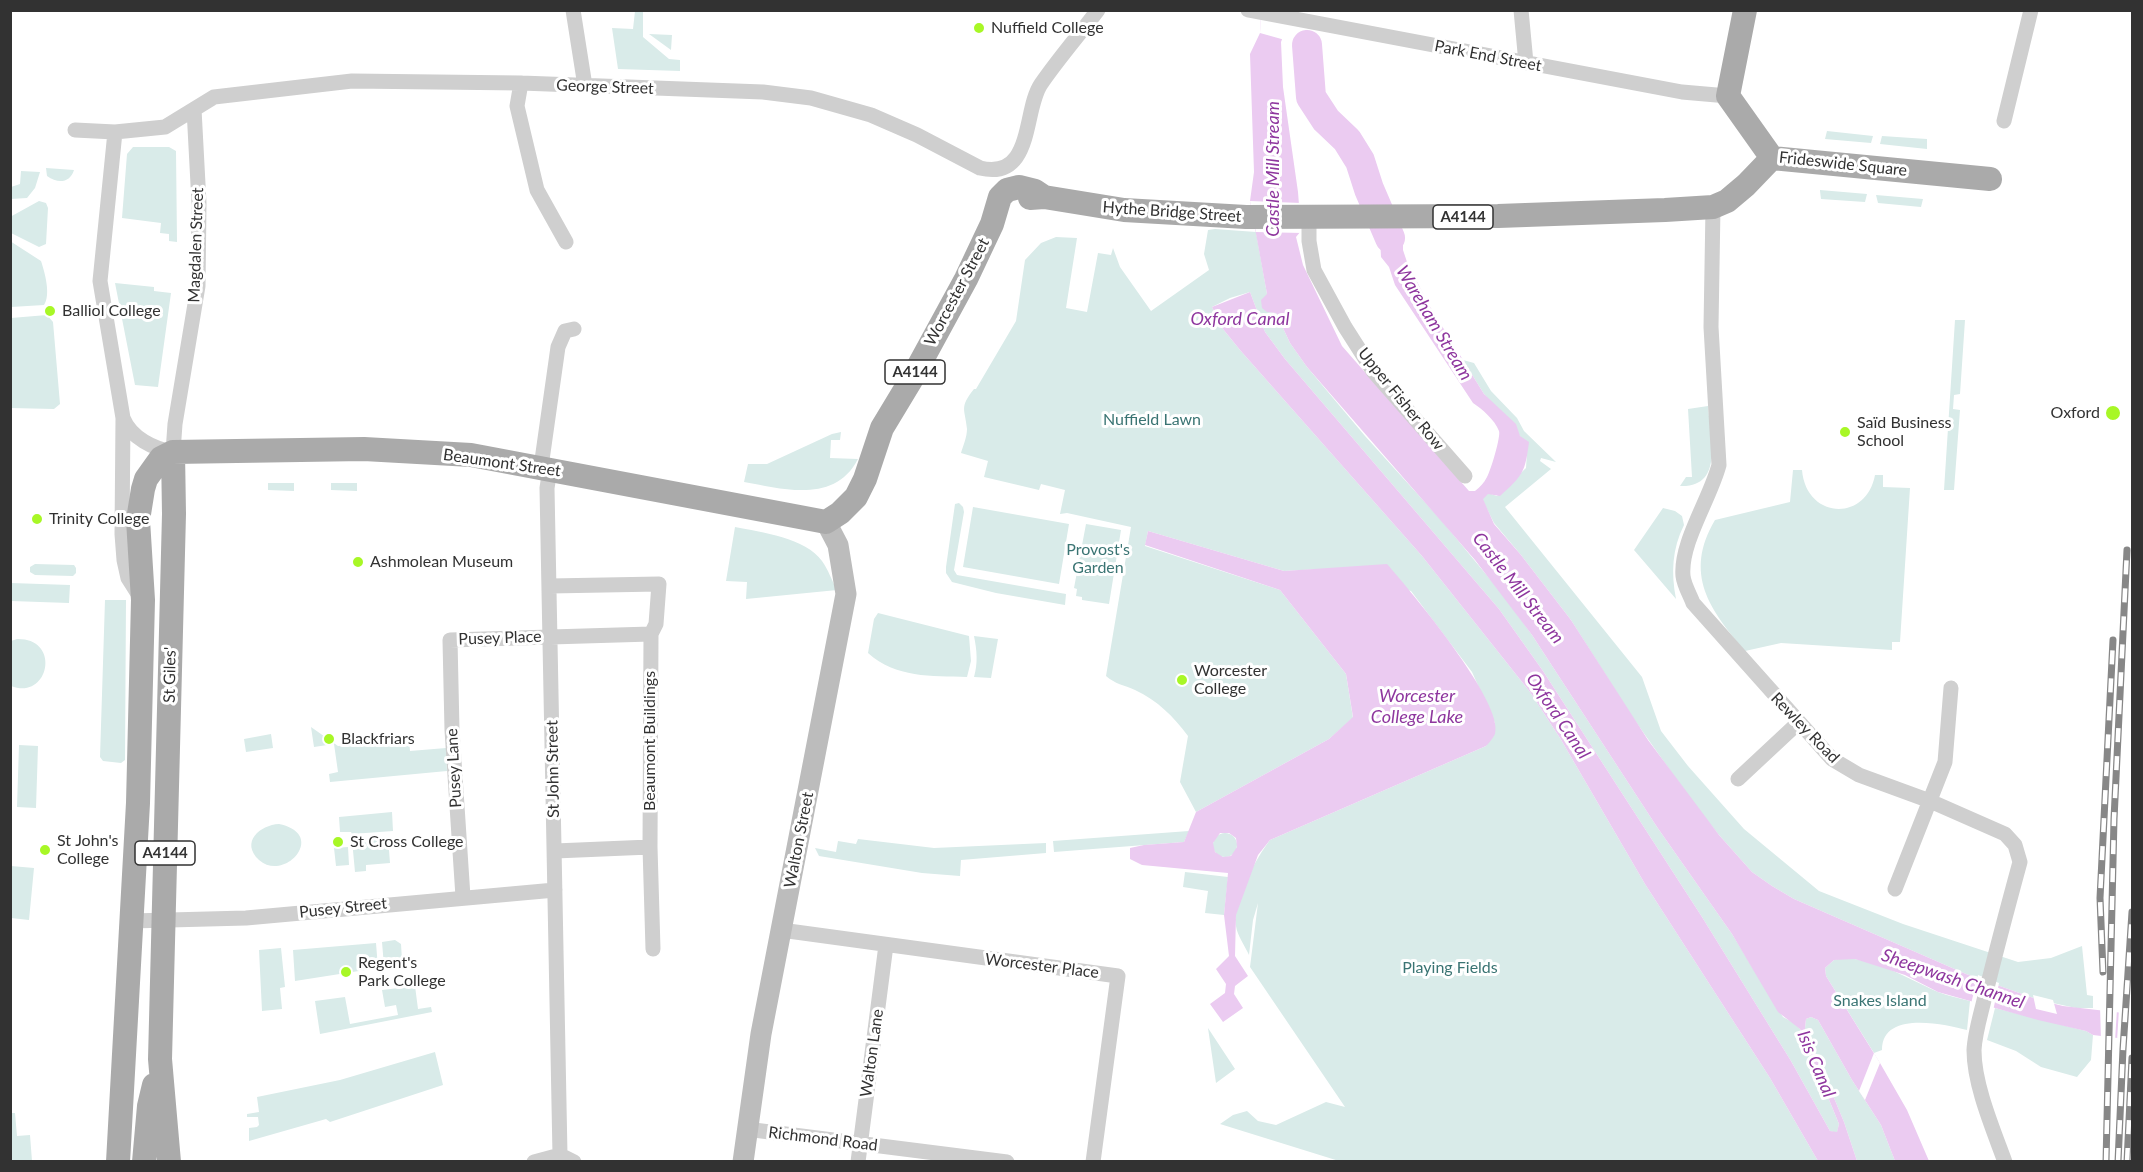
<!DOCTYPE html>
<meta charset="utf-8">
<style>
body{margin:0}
#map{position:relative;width:2143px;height:1172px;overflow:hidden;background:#fff;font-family:Lato,sans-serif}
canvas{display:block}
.frame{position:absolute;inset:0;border:12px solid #323232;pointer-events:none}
</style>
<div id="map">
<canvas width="2143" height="1172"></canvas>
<div class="frame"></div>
</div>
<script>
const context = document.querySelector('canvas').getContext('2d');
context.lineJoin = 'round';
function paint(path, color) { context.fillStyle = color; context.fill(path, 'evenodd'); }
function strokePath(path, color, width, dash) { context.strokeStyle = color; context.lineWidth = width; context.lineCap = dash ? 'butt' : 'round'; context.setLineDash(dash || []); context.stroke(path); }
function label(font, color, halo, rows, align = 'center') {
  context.font = font + ' Lato,sans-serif'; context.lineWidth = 6; context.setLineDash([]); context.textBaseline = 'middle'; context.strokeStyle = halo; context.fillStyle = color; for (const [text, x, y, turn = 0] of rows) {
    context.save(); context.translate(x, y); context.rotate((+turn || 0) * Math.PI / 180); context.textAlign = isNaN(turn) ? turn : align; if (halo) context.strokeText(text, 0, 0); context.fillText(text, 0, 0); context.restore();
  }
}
const green = new Path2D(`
 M635 11H643V37L669 59 680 60V71L618 69 612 28 633 29Z
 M649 34 672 35 671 50Z
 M1827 131 1873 136 1871 143 1825 139Z
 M1882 136 1927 139V149L1880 144Z
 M133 147H169L176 151 177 242 169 241V234L160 233 161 223 122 218 127 154Z
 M46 168 74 170C70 183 58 184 47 176Z
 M21 171 40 172 35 188 27 198 11 199V187L20 184Z
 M1820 191V190L1867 194 1865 202 1821 199Z
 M1876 195 1923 199 1921 207 1878 203Z
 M39 201 46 203 48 208 46 244 39 247 11 233 10 217Z
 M1215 229 1256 232 1267 294V312L1276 313 1290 343 1307 367 1365 436 1441 520 1504 596 1532 635 1657 827 1732 934 1783 1017 1796 1024 1800 1029 1839 1124 1837 1133 1830 1131 1791 1061 1702 917 1543 671 1499 609 1285 359 1265 332 1250 292 1230 298 1212 307 1223 329 1240 350 1422 556 1530 692 1560 738 1645 884 1770 1078 1818 1161H1339L1220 1124 1233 1115 1247 1111 1258 1121 1276 1125 1326 1102 1345 1107 1250 967 1258 903 1253 920 1249 955C1245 946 1237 935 1236 926 1232 902 1256 858 1270 840L1486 746 1495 723 1472 672 1411 591 1320 569 1284 571 1148 531 1145 546 1280 590 1346 674 1353 718 1329 739 1196 812 1180 782 1188 736C1173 716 1158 701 1135 690 1124 685 1115 684 1106 676L1131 527 1067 513 1060 514 1065 490 1041 484 1039 490 984 477 988 461 961 453C963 446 967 437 967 429 965 408 959 408 974 389H976L1016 321 1025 260 1041 243 1056 237 1077 238 1066 308 1087 312 1098 253 1111 255 1113 248 1120 267 1151 311 1209 270 1204 254 1208 230Z
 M10 241 41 261C45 273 51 295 44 305L11 307Z
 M115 283 154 287V291L171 293 158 387 135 385Z
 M47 315 53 322 60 404 54 409 11 408V318Z
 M1955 320H1965L1960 394 1954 395 1953 409 1960 410 1954 490H1944Z
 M1463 360 1474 363 1491 391 1517 418 1524 431 1556 462 1541 458 1540 461 1551 469 1505 507 1642 677 1661 731 1688 766 1744 829 1819 891 1903 924 2018 962 2051 958 2082 946 2087 995 2093 996V1008H2076L2039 1000 1966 974 1794 899 1772 886 1752 872 1719 835 1691 800 1631 715 1571 620 1521 555 1494 523 1482 499 1488 493 1497 496 1526 468 1527 452 1520 436 1484 394Z
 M1708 406C1710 436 1725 488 1680 486L1686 477H1692L1688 409Z
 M841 432 840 440H831L830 458 858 459C835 504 783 489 744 482L748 464H767L832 434Z
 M1793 470H1802C1806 519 1866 523 1875 475H1883V487L1910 488 1900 642H1892V650L1781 643 1745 651C1710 610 1683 574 1715 520L1790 502Z
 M268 483H294V491L268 490Z
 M331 483H357V491L331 490Z
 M959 503 963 507 964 512 954 570 957 575 1066 594 1065 605 996 593 952 582 946 573V567L955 504Z
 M973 507 1069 524 1059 584 963 567Z
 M1663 508 1675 511 1682 516 1684 525C1672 549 1671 573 1676 599L1634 550Z
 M1086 524 1121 530 1109 604 1082 600V597L1076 596 1077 589 1074 588Z
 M735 527C761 532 806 538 822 561 828 569 832 581 837 590L746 599 747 582 726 581Z
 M35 564 74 565 76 568V573L73 576 35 575 30 572V567Z
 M11 583 70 585 69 603 11 601Z
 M105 600H126L125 760 121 763 103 761 100 757Z
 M878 613 969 636 971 661 967 677C931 676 896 678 868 653L874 619Z
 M974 636 998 639 991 678 974 677C978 663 977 651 974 636Z
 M17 639C62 638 49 701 11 686V641Z
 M311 727 338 746 409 740 410 751 446 748 447 771 330 782 329 774 338 772 334 744 314 747Z
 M271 734 273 748 246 752 244 739Z
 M19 745 38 746 36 808 17 807Z
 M392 812 393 831 352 834 351 832H340L339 817Z
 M279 824C328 834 285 883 259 860 240 842 260 825 279 824Z
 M1189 831 1184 842 1054 852 1053 841Z
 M1213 845a12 12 0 1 1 24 0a12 12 0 1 1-24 0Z
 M388 837 390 863 366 865V871L355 872 352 840Z
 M858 839 934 848 1046 843V853L961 860 960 876 922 873 819 856 815 848 836 852 838 841 856 844Z
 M348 847 349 865 336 866 334 848Z
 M11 866 34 868 29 920 11 918Z
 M1185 872 1228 877 1224 915 1205 913 1208 891 1183 887Z
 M395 940 401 944 402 960 398 965 384 966 382 942Z
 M376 943 378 968 295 981 293 950Z
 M281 948 285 987 280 988 282 1009 262 1011 259 950Z
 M1844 958C1877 959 1908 979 1938 992 1948 996 1960 998 1970 1001L1967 1030C1944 1024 1882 1010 1882 1050L1874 1053 1826 976 1825 968 1834 960Z
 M415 986 418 1009 431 1007 432 1012 320 1034 315 1001 345 997 350 1024 398 1015 396 1005 385 1007 382 990Z
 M1995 1008 2086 1031 2093 1035 2091 1060 2077 1077 2041 1067 2016 1051 1987 1040Z
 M1811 1017 1818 1020 1852 1080 1881 1125 1895 1161H1857L1844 1122 1805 1028 1806 1019Z
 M1208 1028 1235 1069 1216 1083Z
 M435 1052 443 1085 330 1122 326 1119 249 1141V1128L257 1127 259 1125 258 1117H247V1114L259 1112 257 1097 340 1080Z
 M11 1113H15L17 1136 30 1135 32 1161H11Z`);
const water = new Path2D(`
 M1261 11H1293L1281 42 1283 87 1298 192 1301 231 1296 237 1303 265 1342 346 1469 491H1475C1480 487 1484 483 1487 477 1491 470 1501 436 1499 431 1495 420 1482 409 1473 403L1395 285 1389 267 1381 257 1380 238 1364 202H1389L1403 238V250L1407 262 1429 305 1484 394 1516 424 1520 436 1529 442C1525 473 1523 475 1500 496L1488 494 1483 499 1494 524 1521 555 1571 620 1648 740 1719 835 1752 872 1772 886 1794 899 1966 974 2039 1000 2063 1006 2132 1014 2126 1039 2093 1035 2086 1031 2038 1020 1938 992 1905 975 1855 959 1834 960 1825 968 1826 976 1880 1063 1907 1110 1929 1161H1895L1881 1125 1852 1080 1818 1020 1811 1017 1806 1019 1805 1028 1844 1122 1857 1161H1818L1770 1078 1645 884 1560 738 1530 692 1422 556 1240 350 1223 329 1212 307 1250 292 1265 332 1285 359 1499 609 1543 671 1702 917 1791 1061 1830 1131 1837 1132 1839 1124 1800 1029 1778 1012 1732 934 1657 827 1532 635 1475 560 1307 367 1290 343 1276 313 1267 312 1262 308 1261 300 1267 294 1250 201 1254 172 1250 54 1260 33Z
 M1148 531 1284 571 1387 564C1409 589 1505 703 1495 734 1493 738 1489 743 1486 746L1270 840 1258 855 1236 915 1235 956 1248 976 1235 986 1234 994 1243 1008 1223 1022 1210 1004 1225 993 1226 984 1216 969 1229 956 1224 915 1228 873 1142 865 1130 859V848L1144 845 1184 842 1196 812 1329 739 1353 717 1346 674 1280 590 1145 545ZM1220 833H1229L1236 838 1237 847 1231 856 1223 857 1215 852 1213 843Z`);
const pier = new Path2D(`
 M1296 10 1285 40 1260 33 1261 11Z
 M1250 201 1301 203 1303 233 1256 232Z
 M1364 202H1389L1401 235H1378Z
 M1978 975 1999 983 1993 1011 1971 1004Z
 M2033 995 2053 1000 2057 1014 2036 1009Z
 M2100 1006 2117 1009 2115 1041 2101 1039Z
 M2119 1009 2132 1011V1044L2117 1041Z
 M1874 1053 1880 1063 1865 1100 1859 1091Z`);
const river = new Path2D(`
 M1307 45 1311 97 1326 120 1347 140 1360 161 1369 189 1390 238`);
const street = new Path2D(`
 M573 10 585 86
 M1248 10 1682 92 1728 96
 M1521 10 1526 63
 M521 83 517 106 537 190 566 242
 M2004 121 2031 10
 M75 130 115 132 165 127 214 97 352 81 521 83 763 92 811 98 871 115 917 135 980 168C1034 181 1023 110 1041 84 1058 59 1079 35 1098 10
 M115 132 100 281 123 418C131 438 154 449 173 452L175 424 198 286 199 203 194 109
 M1713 207 1711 327 1719 465C1710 499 1680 543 1683 576 1684 585 1690 595 1693 603L1832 759 1859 775 1930 801 2005 834 2015 845 2020 862C2008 906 1996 951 1985 996 1981 1014 1975 1032 1974 1050 1974 1085 1993 1129 2005 1162
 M1309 218V241L1314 270 1345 327 1373 371 1465 476
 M123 418 122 534 124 560 128 578 140 597
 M541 467 558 347 565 331 574 329
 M550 469 547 488 560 1155
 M550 586 659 584 656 624 651 634 650 847 653 949
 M1738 779 1798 723
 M555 851 650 847
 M1895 889 1945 762 1951 688
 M463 897 452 730 450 640 651 634
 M131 921 246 918 555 890
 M781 930 1118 976 1093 1162
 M746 1129 1007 1162
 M534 1162 560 1155 574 1162
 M858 1162 886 945`);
const secondary = new Path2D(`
 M743 1162 761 1034 846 594 838 545 826 522`);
const primary = new Path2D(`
 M1745 10 1728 96 1772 158 1990 179
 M1030 198 1044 197 1124 210 1246 217 1498 216 1665 210 1713 207 1727 201 1746 185 1772 158
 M118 1162 138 803 143 600 138 520 143 489 146 479 161 458 173 452 364 449 471 455 826 522 840 513 856 497 865 479 882 428 911 380 966 279 992 224 1000 197 1007 190 1019 187 1035 191 1044 197
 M144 1162 149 1106 154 1085
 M169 1162 160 1059 174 514 173 452`);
const rail = new Path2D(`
 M2103 972 2100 898 2113 640
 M2106 1162 2114 819 2127 550
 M2118 1162 2123 1049 2132 912
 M2127 1162 2132 1058`);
const markers = [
 [979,28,6,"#a8f726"],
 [50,311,6,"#a8f726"],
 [2113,413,8,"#a8f726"],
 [1845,432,6,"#a8f726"],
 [37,519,6,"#a8f726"],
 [358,562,6,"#a8f726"],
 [1182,680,6,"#a8f726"],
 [329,739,6,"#a8f726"],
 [338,842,6,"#a8f726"],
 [45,850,6,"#a8f726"],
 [346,972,6,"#a8f726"]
];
const shields = [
 [1463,217,60],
 [915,372,60],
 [165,853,60]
];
const shieldNames = [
 ["A4144",1463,217],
 ["A4144",915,372],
 ["A4144",165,853]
];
const poiNames = [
 ["Nuffield College",991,28],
 ["Balliol College",62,311],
 ["Oxford",2100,413,"right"],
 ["Saïd Business",1857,423],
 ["School",1857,441],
 ["Trinity College",49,519],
 ["Ashmolean Museum",370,562],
 ["Worcester",1194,671],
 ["College",1194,689],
 ["Blackfriars",341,739],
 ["St John's",57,841],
 ["College",57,859],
 ["St Cross College",350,842],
 ["Regent's",358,963],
 ["Park College",358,981]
];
const streetNames = [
 ["Park End Street",1488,56,11],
 ["George Street",605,87,2],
 ["Frideswide Square",1843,164,6],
 ["Hythe Bridge Street",1172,212,4],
 ["Magdalen Street",196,245,-88],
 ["Worcester Street",957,292,-62],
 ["Upper Fisher Row",1401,399,51],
 ["Beaumont Street",502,463,8],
 ["Pusey Place",500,638,-2],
 ["St Giles'",170,675,-89],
 ["Rewley Road",1805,728,46],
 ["Beaumont Buildings",650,741,-90],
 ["Pusey Lane",454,768,-93],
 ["St John Street",553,769,-91],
 ["Walton Street",799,840,-79],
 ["Pusey Street",343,908,-6],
 ["Worcester Place",1042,966,7],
 ["Walton Lane",872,1053,-82],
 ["Richmond Road",823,1139,7]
];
const parkNames = [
 ["Nuffield Lawn",1152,420],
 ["Provost's",1098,550],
 ["Garden",1098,568],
 ["Playing Fields",1450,968],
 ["Snakes Island",1880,1001]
];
const waterNames = [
 ["Castle Mill Stream",1273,169,-90],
 ["Oxford Canal",1240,319],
 ["Wareham Stream",1434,323,59],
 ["Castle Mill Stream",1518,588,52],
 ["Worcester",1417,696],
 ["College Lake",1417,717],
 ["Oxford Canal",1558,716,56],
 ["Sheepwash Channel",1953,979,19],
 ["Isis Canal",1816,1064,67]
];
paint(green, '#d9ebe9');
paint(water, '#ebcbf1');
paint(pier, '#fff');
strokePath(river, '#ebcbf1', 30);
strokePath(street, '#cfcfcf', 15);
strokePath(secondary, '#bcbcbc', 21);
strokePath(primary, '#aaa', 24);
strokePath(rail, '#878787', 7);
strokePath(rail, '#fff', 4.5, [14]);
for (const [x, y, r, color] of markers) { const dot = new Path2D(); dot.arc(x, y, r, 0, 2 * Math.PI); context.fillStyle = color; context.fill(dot); strokePath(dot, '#fff', 2); }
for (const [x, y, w] of shields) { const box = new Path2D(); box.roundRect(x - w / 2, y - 12, w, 24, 4.5); context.fillStyle = '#fff'; context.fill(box); strokePath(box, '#323232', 1.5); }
label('bold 15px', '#323232', null, shieldNames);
label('16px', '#323232', '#fff', poiNames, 'left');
label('16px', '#323232', '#fff', streetNames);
label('16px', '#3a7473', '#fff', parkNames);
label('italic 18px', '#8e369e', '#fff', waterNames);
</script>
